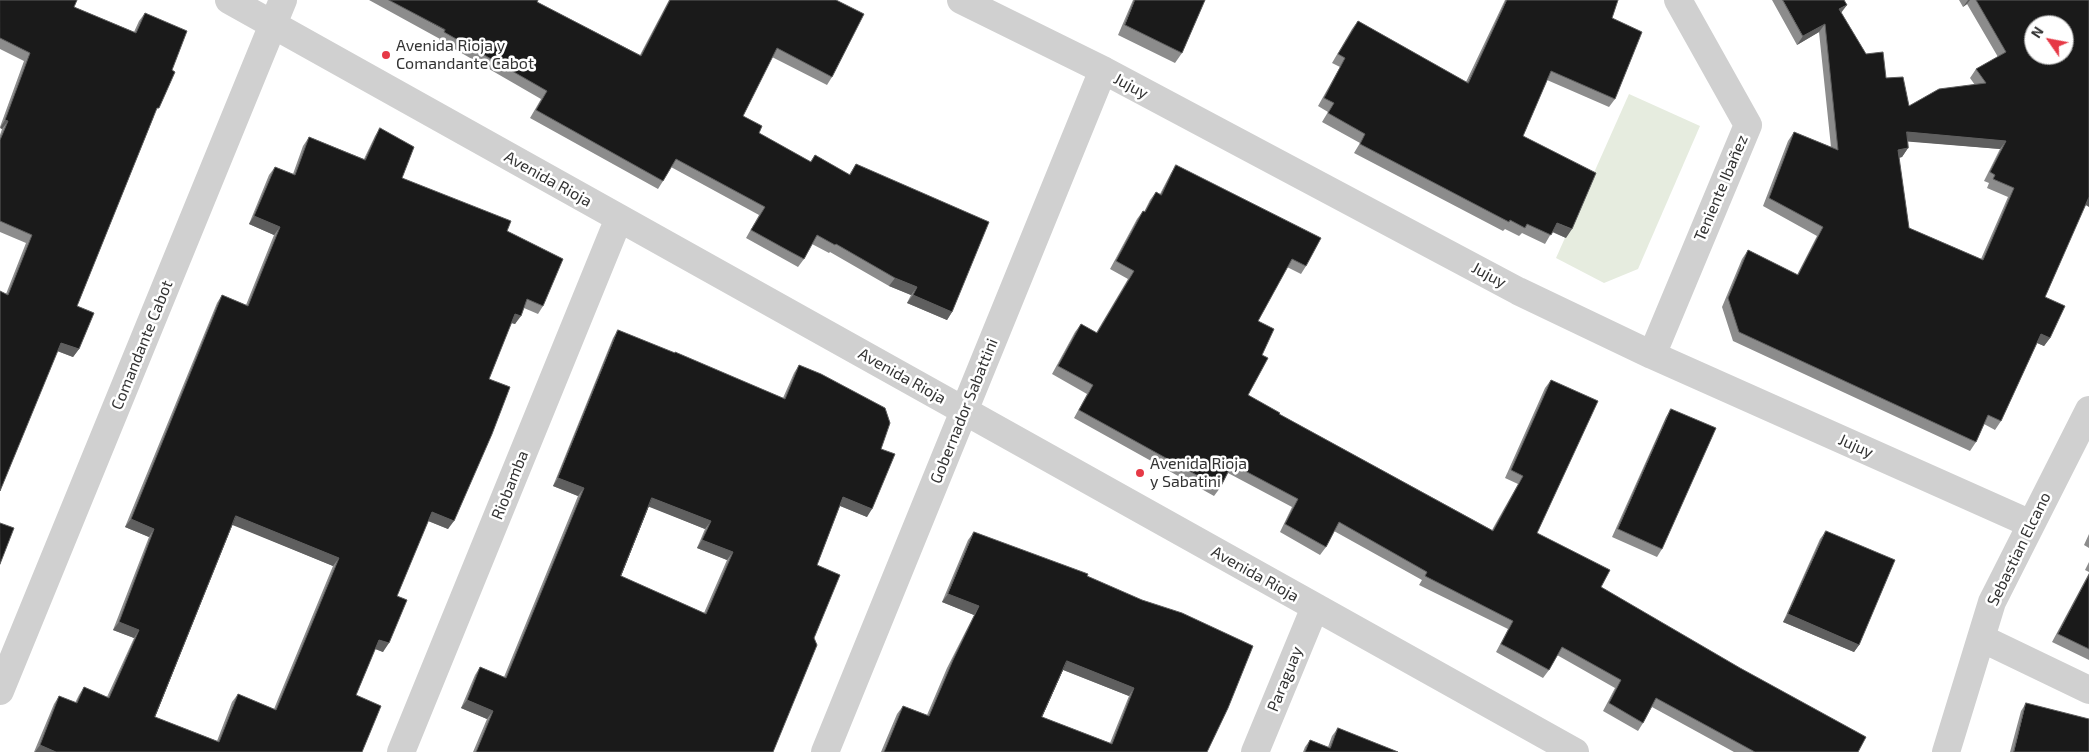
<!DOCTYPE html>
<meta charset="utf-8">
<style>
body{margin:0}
#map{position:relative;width:2089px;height:752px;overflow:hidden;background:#fff;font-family:"Exo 2",sans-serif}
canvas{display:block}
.north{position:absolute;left:2024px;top:15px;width:50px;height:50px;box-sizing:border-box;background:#fff;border:1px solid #adadad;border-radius:50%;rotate:303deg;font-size:14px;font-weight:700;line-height:20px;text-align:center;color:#333}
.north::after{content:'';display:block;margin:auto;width:18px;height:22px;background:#e63946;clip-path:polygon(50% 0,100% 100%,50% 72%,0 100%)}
</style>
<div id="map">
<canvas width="2089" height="752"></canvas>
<div class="north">N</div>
</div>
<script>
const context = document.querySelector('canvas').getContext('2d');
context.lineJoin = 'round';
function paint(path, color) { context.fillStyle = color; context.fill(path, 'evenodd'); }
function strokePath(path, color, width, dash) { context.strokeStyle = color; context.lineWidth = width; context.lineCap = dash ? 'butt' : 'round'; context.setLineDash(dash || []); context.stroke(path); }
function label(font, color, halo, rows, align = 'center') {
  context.font = font + ' "Exo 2",sans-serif'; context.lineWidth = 5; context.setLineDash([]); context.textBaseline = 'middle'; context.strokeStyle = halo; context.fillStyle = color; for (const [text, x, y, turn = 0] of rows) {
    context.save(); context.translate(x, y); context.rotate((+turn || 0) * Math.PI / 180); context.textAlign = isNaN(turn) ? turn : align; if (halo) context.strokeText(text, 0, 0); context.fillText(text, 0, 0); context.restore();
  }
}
const green = new Path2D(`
 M1629 94 1700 126 1638 269 1604 283 1556 258Z`);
const street = new Path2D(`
 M229 0 1575 752
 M961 0 1103 70 1518 291 1652 355 2031 524
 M1652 355 1748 125 1678 0
 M1981 638 2089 690
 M0 691 283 0
 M401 752 619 218
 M825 752 1103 70
 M1255 752 1315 607
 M1946 752 1992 602 2089 410`);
const wall = new Path2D(`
 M0 0 74 7 134 32 139 21 145 13 154 116 77 306 79 349 73 357 57 351 6 294 26 243 0 232V135L2 129 0 127 24 61 0 49Z
 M369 0H538L537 2 640 55 669 0H836L832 77 827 85 772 57 743 116 759 133 810 162 815 155 849 175 856 164 952 312 947 320 907 303 911 295 889 286 830 252 829 253 812 244 804 259 798 267 746 238 759 215 671 167 663 181 658 189 530 118 541 99 439 40 440 39Z
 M1133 0H1205L1182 53 1175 63 1118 35Z
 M1505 0H1617L1612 18 1615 99 1609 107 1547 80 1523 136 1566 238 1552 232 1545 244 1522 233 1519 236 1505 229 1503 231 1354 153 1360 143 1322 122 1328 112 1318 106 1340 67 1332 63 1352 29 1358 21 1466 82Z
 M1772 0H1844L1841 13 1866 54 1909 106 1975 85 1970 78 1976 69 1998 57 1967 4 1963 7 1959 0H2089L2085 205 2045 297 2050 338 2044 346 2037 343 2001 421 1995 430 1984 424 1976 442 1970 451 1733 341 1722 307 1742 259 1748 250 1797 275 1817 236 1763 206 1788 141 1794 132 1831 147 1819 32 1797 45ZM1908 141 2000 149 1984 181 1989 183 1987 188 2008 197 1981 259 1909 228 1899 158 1902 157 1908 148Z
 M380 128 402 178 507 231 543 306 538 314 524 308 515 324 511 323 489 379 448 529 428 521 397 596 383 652 375 649 356 695 362 752H34L54 704 59 696 75 703 79 695 84 687 107 697 134 638 113 630 149 537 125 527 217 303 222 295 246 305 274 235 249 224 269 175 275 167 293 174 303 146 309 137 364 159 375 136ZM232 524 333 566 274 709 238 694 232 702 217 741 155 717Z
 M1176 165 1306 266 1301 274 1287 267 1258 321 1262 355 1248 395 1279 414 1492 530 1518 484 1505 478 1545 388 1551 380 1537 533 1601 587 1858 752H1734L1652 707 1643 723 1638 731 1603 711 1615 688 1557 655 1549 670 1543 678 1514 662 1496 652 1508 629 1419 585 1422 580 1334 531 1326 547 1320 555 1280 532 1292 507 1228 473 1220 488 1214 496 1074 418 1087 394 1052 374 1075 332 1081 324 1096 333 1128 279 1110 269 1137 219 1143 211 1144 212 1150 200 1156 192 1160 194 1171 173Z
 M618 330 783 398 794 373 799 365 881 449 867 517 840 506 817 565 814 638 773 752H473L487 719 461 708 475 675 480 667 504 677 578 496 553 486 613 338ZM649 506 705 529 697 548 727 560 704 613 621 576Z
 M1671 409 1662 549 1657 557 1612 537 1666 417Z
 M1826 531 1859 645 1854 652 1783 622 1820 539Z
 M974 532 1087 576 1207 752H881L897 714 903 706 927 715 947 668 974 615 942 602 968 540ZM1063 670 1129 696 1110 743 1042 717Z
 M2089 534V548L2084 545Z
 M2089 562V572L2085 570Z
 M2089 573V660L2052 642Z
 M2026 703 2089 752H2010L2021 711Z
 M1338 728 1398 752H1303L1305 747 1310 740 1328 747 1332 736Z`);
const shadedWall = new Path2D(`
 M1968 0H1970L1967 4 1963 7Z
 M1847 5 1841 13 1839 9Z
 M1825 24 1819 32 1797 45 1803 36Z
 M5 120 8 121 2 129 0 128Z
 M1907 132 2006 141 2000 149 1901 141Z
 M1908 148 1902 157 1892 159 1898 150Z
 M2089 196V207L2084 204Z
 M254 216 280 227 274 235 249 224Z
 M1557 223 1572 229 1566 238 1551 231Z
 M895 278 917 287 911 295 889 286Z
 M913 295 952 312 947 320 907 303Z
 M515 314 521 316 515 324 509 322Z
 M2041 334 2050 338 2044 346 2035 342Z
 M61 343 79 349 73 357 55 350Z
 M558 478 584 488 578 496 553 486Z
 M843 497 872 509 867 517 838 505Z
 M652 498 711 521 705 529 647 506Z
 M432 512 454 521 448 529 426 520Z
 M236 516 339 558 333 566 230 524Z
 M131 519 154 529 149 537 125 527Z
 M702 540 733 552 727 560 697 548Z
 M948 594 979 606 974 615 942 602Z
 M1788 614 1859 645 1854 652 1783 622Z
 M119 622 139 630 134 638 113 630Z
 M379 640 389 643 383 652 373 648Z
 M1067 661 1134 688 1129 696 1061 669Z
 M467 700 493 711 487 719 461 708Z
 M40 745 56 752H35Z`);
const building = new Path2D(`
 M0 0H77L74 7 136 33 145 13 187 31 172 70 175 72 159 108H157L77 306 94 313 79 349 61 343 0 491V291L8 295 32 235 0 221V140L8 121 5 120 30 53 0 38Z
 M389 0H538L537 2 641 56 670 0H836L864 14 832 77 777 48 743 116 762 126 759 133 811 162 815 155 850 175 856 164 989 222 952 312 913 295 917 287 895 278 836 244 835 245 817 235 804 259 789 251 751 230 765 207 676 159 663 181 536 110 547 91 444 32 445 30Z
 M1135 0H1205L1182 53 1125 25Z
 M1507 0H1618L1612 18 1642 32 1615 99 1551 71 1523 136 1596 173 1572 229 1557 223 1551 235 1527 224 1525 228 1510 220 1509 222 1360 144 1365 134 1328 113 1334 103 1324 98 1345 58 1338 54 1358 21 1468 83Z
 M1783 0H1844L1847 5 1839 9 1866 54 1883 52 1886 78 1903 77 1909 106 1939 89 1986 83 1976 69 2006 52 1976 0H2089V197L2045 297 2065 306 2050 338 2041 334 2001 421 1988 415 1976 442 1739 332 1728 298 1748 250 1798 275 1823 227 1769 198 1794 132 1838 150 1825 24 1803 36ZM2034 25H2064V55H2034ZM1907 132 2006 141 1990 172 1995 175 1993 179 2014 188 1983 260 1909 228 1898 150 1908 148Z
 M380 128 414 147 402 178 511 221 507 231 563 259 543 306 527 299 521 316 515 314 489 379 510 387 492 434 454 521 432 512 397 596 407 600 389 643 379 640 356 695 381 706 362 752H56L40 745 59 696 77 703 84 687 109 698 139 630 119 622 154 529 131 519 222 295 248 306 264 266 280 227 254 216 275 167 295 175 309 137 365 160ZM236 516 339 558 276 710 238 694 219 742 155 717Z
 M1176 165 1321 238 1306 266 1292 259 1258 321 1274 329 1262 355 1268 358 1248 395 1280 413 1279 414 1493 531 1523 476 1511 470 1551 380 1598 401 1537 533 1610 570 1601 587 1740 668 1866 737 1858 752H1755L1656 698 1643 723 1609 703 1621 680 1562 647 1549 670 1520 654 1501 644 1513 621 1425 576 1427 572 1339 522 1326 547 1285 524 1298 499 1232 464 1220 488 1079 410 1093 385 1058 366 1081 324 1097 333 1134 271 1116 261 1143 211 1145 212 1156 192 1161 195Z
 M618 330 675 353V352L785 399 799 365 821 374 885 408 890 423 881 449 895 454 872 509 843 497 817 565 840 575 814 638 817 645 773 752H476L493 711 467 700 480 667 506 678 584 488 558 478ZM652 498 711 521 702 540 733 552 706 614 621 576Z
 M1671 409 1716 428 1662 549 1618 529Z
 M0 523 14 528 0 564Z
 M1826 531 1895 560 1859 645 1788 614Z
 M974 532 1088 574 1087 576 1142 600 1182 613 1253 646 1228 708 1207 752H884L903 706 929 716 953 660 979 606 948 594ZM1067 661 1134 688 1112 744 1042 717Z
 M2089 575V649L2058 634Z
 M2026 703 2089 719V752H2014Z
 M1338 728 1398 752H1305L1310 740 1330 748Z`);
const markers = [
 [386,55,5,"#e63946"],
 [1140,473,5,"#e63946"]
];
const poiNames = [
 ["Avenida Rioja y",396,46],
 ["Comandante Cabot",396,64],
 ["Avenida Rioja",1150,464],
 ["y Sabatini",1150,482]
];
const streetNames = [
 ["Jujuy",1131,86,28],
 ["Avenida Rioja",548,179,29],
 ["Teniente Ibañez",1721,188,-67],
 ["Jujuy",1489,275,28],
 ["Comandante Cabot",142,345,-68],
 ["Avenida Rioja",902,376,29],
 ["Gobernador Sabattini",964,411,-68],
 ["Jujuy",1856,446,24],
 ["Riobamba",510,485,-68],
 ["Sebastian Elcano",2019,549,-64],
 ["Avenida Rioja",1255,574,29],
 ["Paraguay",1285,679,-68]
];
paint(green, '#e6ecdf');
strokePath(street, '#d0d0d0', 28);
paint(wall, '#8c8c8c');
paint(shadedWall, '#5f5f5f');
paint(building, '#1a1a1a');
strokePath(building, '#5f5f5f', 1);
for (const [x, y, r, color] of markers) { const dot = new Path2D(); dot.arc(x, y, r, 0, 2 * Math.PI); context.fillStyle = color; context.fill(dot); strokePath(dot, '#fff', 2); }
label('16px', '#333', '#fff', poiNames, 'left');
label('16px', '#333', '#fff', streetNames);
</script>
